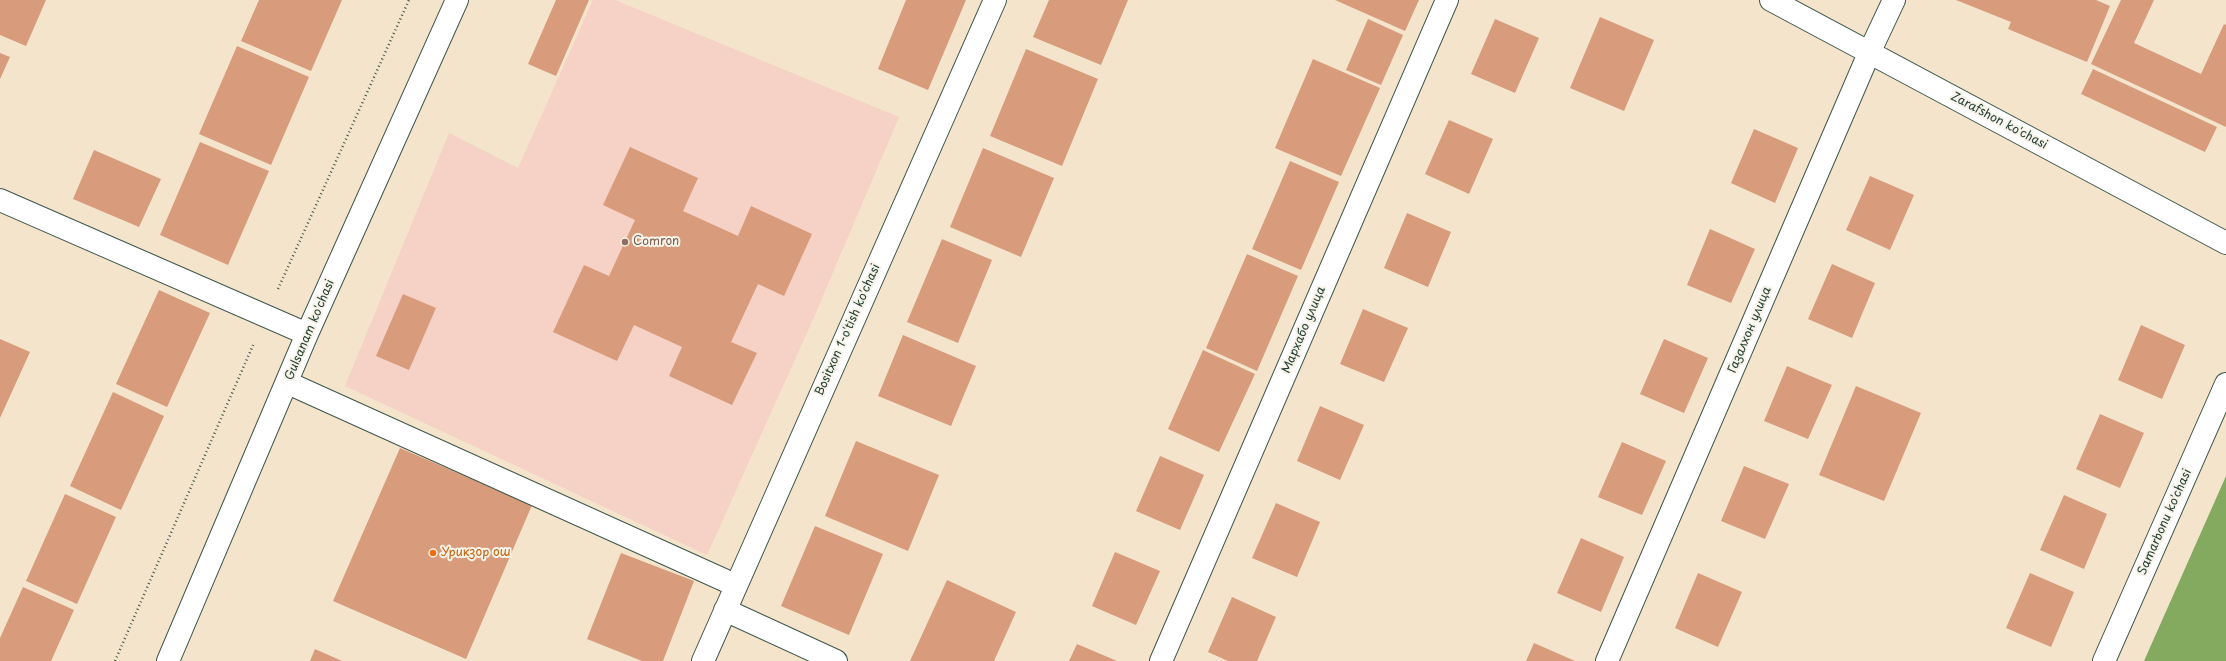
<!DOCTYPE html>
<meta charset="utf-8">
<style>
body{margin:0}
canvas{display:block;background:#f3e4cb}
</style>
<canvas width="2226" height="661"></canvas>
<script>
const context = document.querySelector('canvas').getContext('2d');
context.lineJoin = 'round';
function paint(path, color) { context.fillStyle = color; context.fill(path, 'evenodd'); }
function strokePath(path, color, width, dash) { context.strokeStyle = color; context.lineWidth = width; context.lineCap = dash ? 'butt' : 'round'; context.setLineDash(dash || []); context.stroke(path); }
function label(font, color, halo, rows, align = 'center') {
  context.font = font + ' "Playpen Sans",sans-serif'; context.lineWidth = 4; context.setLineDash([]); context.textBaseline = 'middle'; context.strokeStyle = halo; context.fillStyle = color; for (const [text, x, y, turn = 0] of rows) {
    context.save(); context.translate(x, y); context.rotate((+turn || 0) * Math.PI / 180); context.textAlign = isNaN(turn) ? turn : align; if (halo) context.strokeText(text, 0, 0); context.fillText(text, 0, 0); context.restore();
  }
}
const built = new Path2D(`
 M593 0H615L899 117 814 317 707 555 345 386 449 133 518 168Z`);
const forest = new Path2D(`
 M2226 476V661H2144Z`);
const building = new Path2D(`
 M0 0H46L26 46 0 35Z
 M259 0H342L311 71 241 41Z
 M556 0H589L556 76 528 64Z
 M906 0H966L928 90 878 69Z
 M1049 0H1128L1101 65 1033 37Z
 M1335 0H1419L1405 31Z
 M1956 0H2096L2110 6 2087 62 2008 29 2011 22Z
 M2121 0H2154L2134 43 2201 74 2224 24 2226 25V127L2091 64Z
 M1600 17 1654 40 1624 111 1570 88Z
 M1368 19 1403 35 1381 85 1346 70Z
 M1495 19 1539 38 1515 93 1471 74Z
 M237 46 309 77 271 165 199 134Z
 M1026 49 1098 79 1062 166 990 136Z
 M0 53 10 57 0 79Z
 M1313 59 1380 88 1341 176 1275 148Z
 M2093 69 2217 127 2205 152 2081 94Z
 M1449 120 1493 139 1469 194 1425 174Z
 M1754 129 1798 148 1775 203 1731 183Z
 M200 142 269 171 228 265 160 235Z
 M630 147 698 178 683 211 738 236 751 206 812 234 784 296 758 284 731 342 757 353 732 405 669 376 682 347 634 325 617 361 553 332 584 265 609 276 635 220 603 205Z
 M983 148 1054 178 1021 257 950 227Z
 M94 150 161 179 139 227 73 199Z
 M1290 161 1339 182 1301 270 1252 249Z
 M1870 176 1914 195 1890 250 1846 230Z
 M1407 213 1451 232 1428 287 1384 268Z
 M1710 229 1755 249 1731 303 1687 285Z
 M942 239 992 260 958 343 907 322Z
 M1247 254 1298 276 1257 371 1206 348Z
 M1832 264 1875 283 1852 338 1808 319Z
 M159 290 210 313 167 407 116 384Z
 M403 294 436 308 409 370 376 356Z
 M1363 309 1408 328 1384 382 1340 364Z
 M2141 325 2185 345 2162 399 2118 380Z
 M903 335 976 366 951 426 878 396Z
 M0 339 30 352 0 418Z
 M1664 339 1708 358 1684 413 1640 394Z
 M1203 350 1255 374 1219 452 1168 429Z
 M1787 366 1832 385 1808 439 1764 421Z
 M1856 386 1921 413 1884 501 1819 475Z
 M113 392 164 416 121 510 70 486Z
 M1320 406 1364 425 1340 480 1297 461Z
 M2100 414 2144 433 2120 488 2076 469Z
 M856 441 939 475 908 551 825 516Z
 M1622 442 1666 461 1642 515 1598 497Z
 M400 448 532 505 466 659 333 601Z
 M1160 456 1204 475 1180 530 1136 511Z
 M1744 466 1789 484 1765 539 1721 521Z
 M65 494 116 517 77 604 26 581Z
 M2064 495 2107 514 2084 569 2040 550Z
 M1276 503 1320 522 1297 577 1252 558Z
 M815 526 883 554 849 635 781 606Z
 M1581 538 1624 557 1601 612 1557 593Z
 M1115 552 1160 571 1136 625 1092 606Z
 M621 553 694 581 663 661H642L587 639Z
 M1698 573 1742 592 1718 647 1675 628Z
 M2030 573 2074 592 2051 647 2006 628Z
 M947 580 1016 612 994 661H910Z
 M23 587 74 610 51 661H0V638Z
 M1232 597 1276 617 1257 661H1228L1208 652Z
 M1534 643 1575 661H1526Z
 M1077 644 1117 661H1069Z
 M315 649 342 661H310Z`);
const path = new Path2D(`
 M278 289 409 0
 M115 661 254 343`);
const minor = new Path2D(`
 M1771 0 2226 243
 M0 200 307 334
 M288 383 735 585
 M725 610 836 661
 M168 661 307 334 457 0
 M703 661 995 0
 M1161 661 1447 0
 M1607 661 1870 51 1894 0
 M2104 661 2226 384`);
const markers = [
 [625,242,4,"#8d6e63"],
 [433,553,4,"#e8710a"]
];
const streetNames = [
 ["Zarafshon ko'chasi",1999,121,28],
 ["Gulsanam ko'chasi",310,330,-67],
 ["Bositxon 1-o'tish ko'chasi",848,330,-66],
 ["Мархабо улица",1304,330,-67],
 ["Газалхон улица",1750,330,-67],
 ["Samarbonu ko'chasi",2165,522,-66]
];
const educationNames = [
 ["Сomron",633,242]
];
const foodNames = [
 ["Урикзор ош",441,553]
];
paint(built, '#f6d1c5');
paint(forest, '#84aa60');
paint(building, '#d89b7c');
strokePath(minor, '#3f564b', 24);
strokePath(path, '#3f564b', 2.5, [1, 3]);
strokePath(minor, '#fff', 22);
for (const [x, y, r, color] of markers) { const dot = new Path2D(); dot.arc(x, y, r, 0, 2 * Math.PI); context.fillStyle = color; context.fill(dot); strokePath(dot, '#f7f3e8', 1.5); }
label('12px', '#1f3d34', '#f7f3e8', streetNames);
label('12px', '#785e54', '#f7f3e8', educationNames, 'left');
label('12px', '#c56008', '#f7f3e8', foodNames, 'left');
</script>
